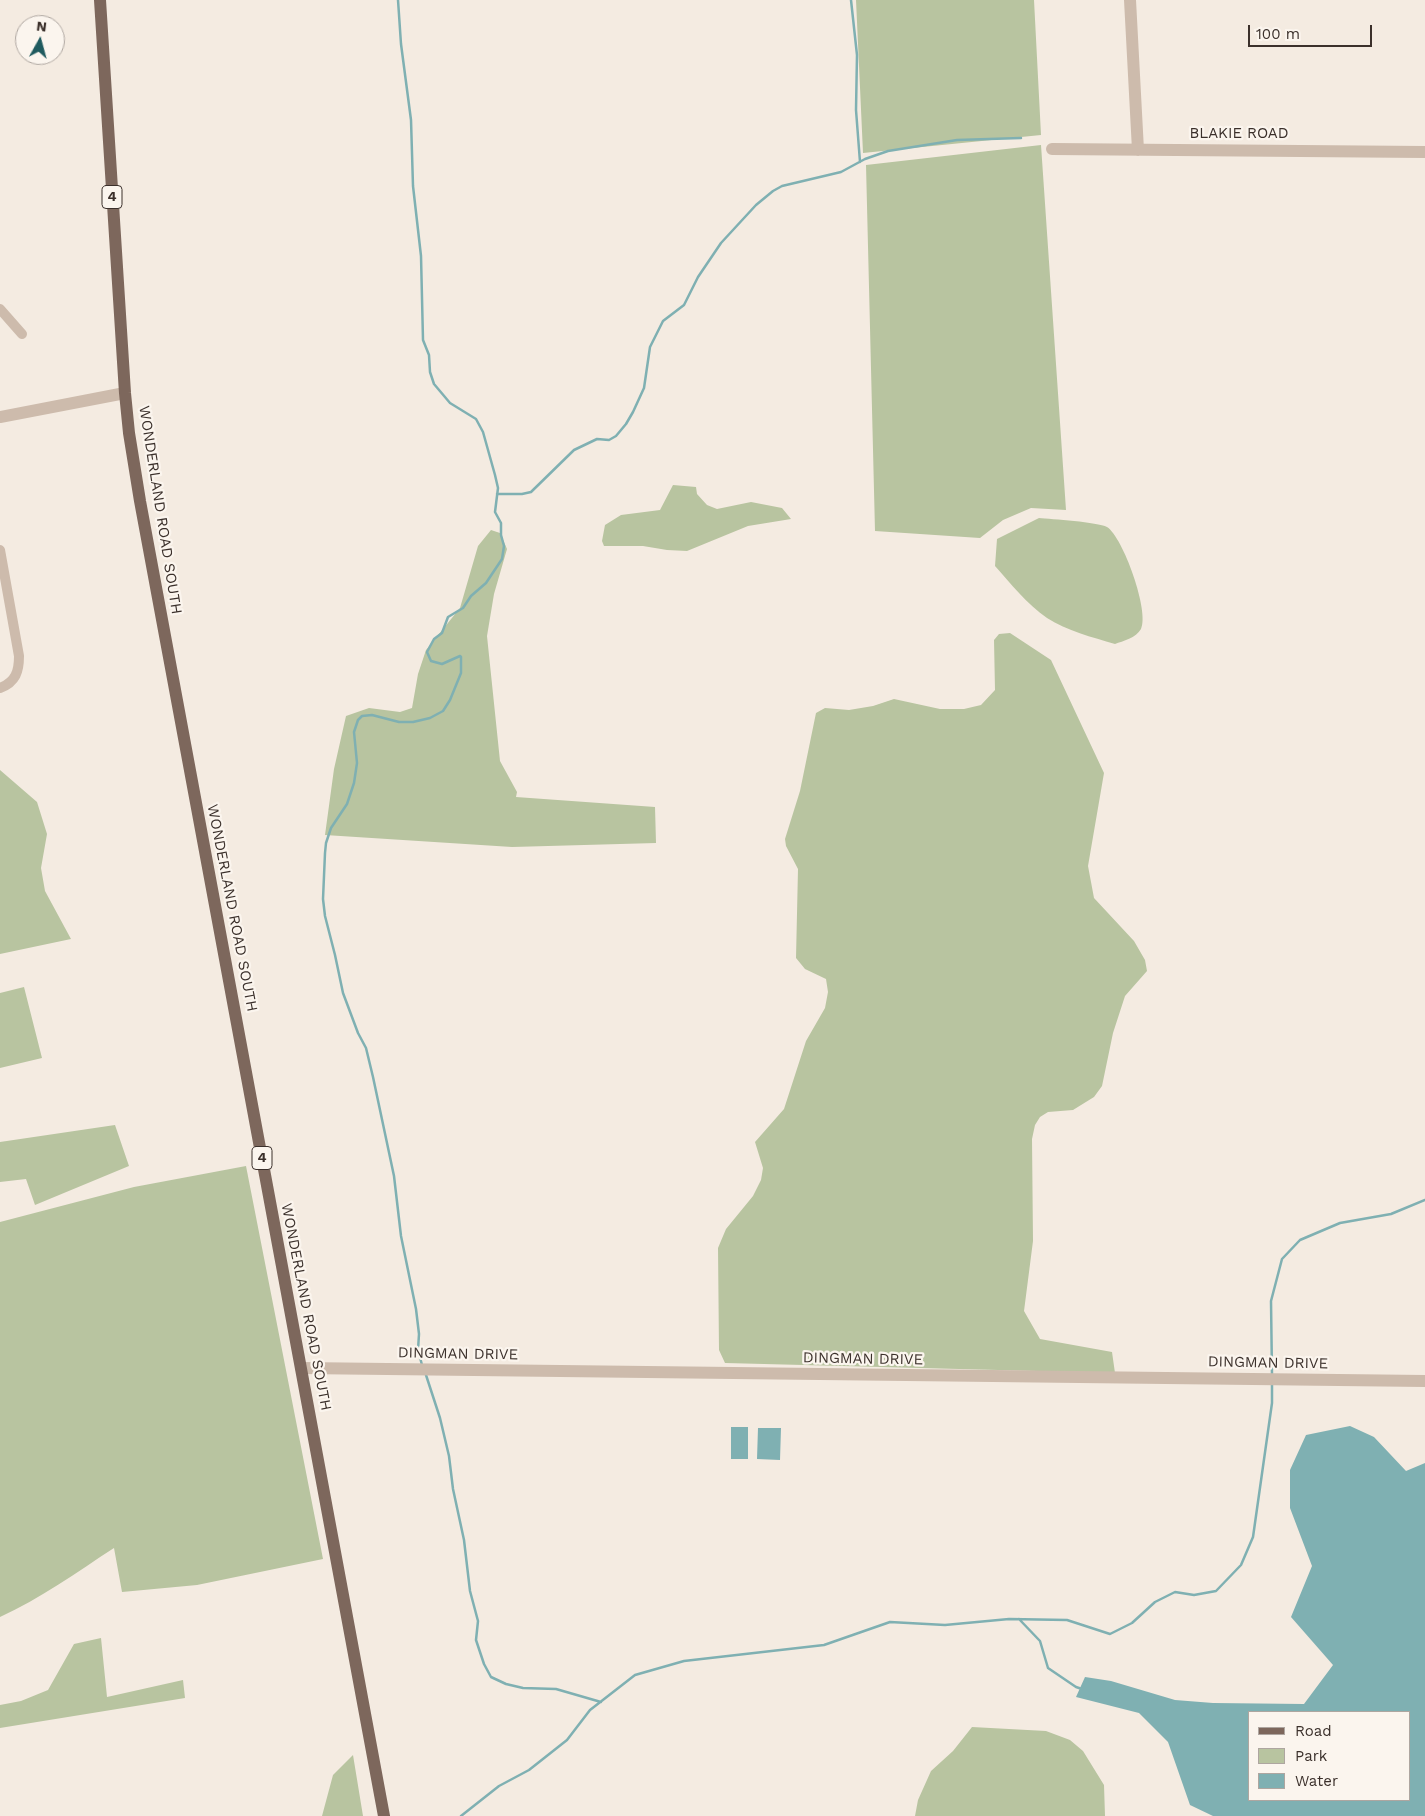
<!DOCTYPE html>
<style>
body{margin:0}
#map{position:relative;width:1425px;height:1816px;overflow:hidden;background:#f4ebe1;font-family:"Work Sans",sans-serif}
canvas{display:block}
.legend{position:absolute;left:1248px;top:1711px;width:162px;height:90px;box-sizing:border-box;background:#fbf5ee;border:1px solid #aea6a0;margin:0;padding:6px 9px;list-style:none;font-size:15px;color:#3b302b}
.legend li{display:flex;align-items:center;gap:10px;height:25px}
.legend b{width:25px;border:1px solid #aea6a0}
.north{position:absolute;left:15px;top:15px;width:50px;height:50px;box-sizing:border-box;background:#fbf5ee;border:1px solid #aea6a0;border-radius:50%;rotate:7deg;font-size:14px;font-weight:700;line-height:20px;text-align:center;color:#3b302b}
.north::after{content:'';display:block;margin:auto;width:18px;height:22px;background:#1f5a5e;clip-path:polygon(50% 0,100% 100%,50% 72%,0 100%)}
.scale{position:absolute;left:1248px;top:25px;width:124px;height:22px;box-sizing:border-box;border:2px solid #3b302b;border-top:0;padding-left:6px;font-size:15px;line-height:18px;white-space:nowrap;color:#3b302b;-webkit-text-stroke:4px #fbf5ee;paint-order:stroke}
</style>
<div id="map">
<canvas width="1425" height="1816"></canvas>
<ul class="legend">
<li><b style="height:6px;background:#7d675c"></b>Road</li>
<li><b style="height:14px;background:#b8c4a0"></b>Park</li>
<li><b style="height:14px;background:#7fb0b2"></b>Water</li>
</ul>
<div class="north">N</div>
<div class="scale">100 m</div>
</div>
<script>
const context = document.querySelector('canvas').getContext('2d');
context.lineJoin = 'round';
function paint(path, color) { context.fillStyle = color; context.fill(path, 'evenodd'); }
function strokePath(path, color, width, dash) { context.strokeStyle = color; context.lineWidth = width; context.lineCap = dash ? 'butt' : 'round'; context.setLineDash(dash || []); context.stroke(path); }
function label(font, color, halo, rows, align = 'center') {
  context.font = font + ' "Work Sans",sans-serif'; context.lineWidth = 4.5; context.setLineDash([]); context.textBaseline = 'middle'; context.strokeStyle = halo; context.fillStyle = color; for (const [text, x, y, turn = 0] of rows) {
    context.save(); context.translate(x, y); context.rotate((+turn || 0) * Math.PI / 180); context.textAlign = isNaN(turn) ? turn : align; if (halo) context.strokeText(text, 0, 0); context.fillText(text, 0, 0); context.restore();
  }
}
const green = new Path2D(`
 M856 0H1034L1041 135 863 153Z
 M1041 145 1066 510 1031 508 1003 520 980 538 875 531 866 165Z
 M673 485 696 487 697 494 707 505 717 509 751 502 782 508 791 519 748 526 687 551 667 550 643 546H604L602 541 605 525 621 515 660 510Z
 M1039 518C1051 519 1098 522 1107 527 1123 537 1150 612 1141 629 1136 638 1123 641 1115 644 1092 637 1067 631 1047 618 1027 604 1011 584 995 566L997 539Z
 M491 530 500 533 507 549 494 594 487 636 500 761 517 792 516 797 655 807 656 843 512 847 325 835 334 769 346 716 369 708 400 712 412 708 418 674 426 650 460 608 478 546Z
 M1010 633 1051 660 1104 773 1088 866 1094 898 1134 941 1145 960 1147 971 1125 996 1113 1033 1102 1086 1094 1097 1073 1110 1048 1112 1040 1117 1035 1125 1032 1139 1033 1241 1024 1311 1040 1339 1112 1352 1115 1373 725 1363 719 1350 718 1248 726 1229 753 1196 761 1180 763 1168 755 1142 784 1109 806 1041 825 1008 828 992 826 979 805 969 796 958 798 869 786 846 785 839 800 791 816 713 825 708 849 710 873 706 894 699 940 709H964L981 705 995 690 994 640 999 634Z
 M0 770 37 802 47 834 41 868 45 891 71 939 0 954Z
 M24 987 42 1058 0 1068V993Z
 M115 1125 129 1166 35 1205 26 1179 0 1182V1142Z
 M246 1166 323 1559 197 1585 122 1592 114 1548C77 1572 40 1599 0 1617V1222L134 1187Z
 M101 1638 107 1697 183 1680 185 1698 0 1728V1705L21 1701 48 1690 74 1644Z
 M972 1727 1046 1731 1070 1740 1083 1751 1104 1785 1105 1816H915L918 1800 931 1771 953 1751Z
 M353 1755 363 1816H322L333 1775Z`);
const water = new Path2D(`
 M1350 1426 1374 1437 1406 1471 1425 1463V1816H1213L1190 1805 1168 1742 1139 1713 1076 1697 1085 1677 1111 1681 1175 1700 1213 1703 1304 1704 1333 1665 1291 1617 1312 1566 1290 1508V1470L1306 1435ZM1409 1712V1800H1249V1712Z
 M731 1427H748V1459H731Z
 M758 1428H781L780 1460 757 1459Z`);
const stream = new Path2D(`
 M398 0 401 44 411 120 413 186 421 256 423 340 429 355 430 372 434 384 450 403 476 419 483 432 495 475 498 488 495 512 501 523V535L504 546 502 559 486 583 471 596 463 608 448 617 442 633 434 639 427 652 431 661 442 664 460 656 461 657V673L450 700 443 711 430 718 413 722H399L372 715 362 716 358 720 354 732 357 763 354 783 347 804 331 828 326 843 325 853 323 899 325 916 335 955 343 993 358 1033 366 1048 373 1077 394 1176 401 1236 416 1309 419 1334 418 1350 422 1365
 M851 0 857 55 856 110 860 162
 M497 494H522L531 492 574 450 597 439 609 440 616 436 626 424 633 412 644 388 650 347 663 321 684 305 698 277 721 243 756 205 773 191 782 186 841 172 865 159 888 151 957 140 1021 138
 M426 1375 440 1418 449 1456 453 1489 464 1540 470 1591 478 1621 476 1640 484 1664 491 1677 506 1684 523 1688 556 1689 601 1702
 M1272 1375 1271 1301 1282 1259 1300 1240 1340 1223 1391 1214 1425 1200
 M1019 1619 1040 1641 1048 1668 1076 1687 1082 1689
 M461 1816 499 1786 529 1770 567 1740 590 1710 635 1675 684 1661 824 1645 890 1622 945 1625 1009 1619 1067 1620 1110 1634 1132 1623 1155 1602 1175 1592 1194 1595 1216 1591 1241 1565 1253 1537 1272 1403V1383`);
const minor = new Path2D(`
 M0 309 22 334
 M0 550 19 656C19 671 16 682 0 688`);
const tertiary = new Path2D(`
 M1130 0 1138 150
 M1052 149 1425 152
 M0 417 125 393
 M301 1368 1425 1381`);
const primary = new Path2D(`
 M100 0 125 393 129 433 140 501 384 1816`);
const shields = [
 [112,197,20],
 [262,1158,20]
];
const shieldNames = [
 ["4",112,197],
 ["4",262,1158]
];
const streetNames = [
 ["BLAKIE ROAD",1239,134],
 ["WONDERLAND ROAD SOUTH",160,510,81],
 ["WONDERLAND ROAD SOUTH",232,908,79],
 ["WONDERLAND ROAD SOUTH",306,1307,79],
 ["DINGMAN DRIVE",458,1354,1],
 ["DINGMAN DRIVE",863,1359,1],
 ["DINGMAN DRIVE",1268,1363,1]
];
paint(green, '#b8c4a0');
paint(water, '#7fb0b2');
strokePath(stream, '#7fb0b2', 2.5);
strokePath(minor, '#cdbbac', 10);
strokePath(tertiary, '#cdbbac', 12);
strokePath(primary, '#7d675c', 12);
for (const [x, y, w] of shields) { const box = new Path2D(); box.roundRect(x - w / 2, y - 11.5, w, 23, 4); context.fillStyle = '#fbf5ee'; context.fill(box); strokePath(box, '#3b302b', 1); }
label('bold 14px', '#3b302b', null, shieldNames);
label('15px', '#3b302b', '#fbf5ee', streetNames);
</script>
